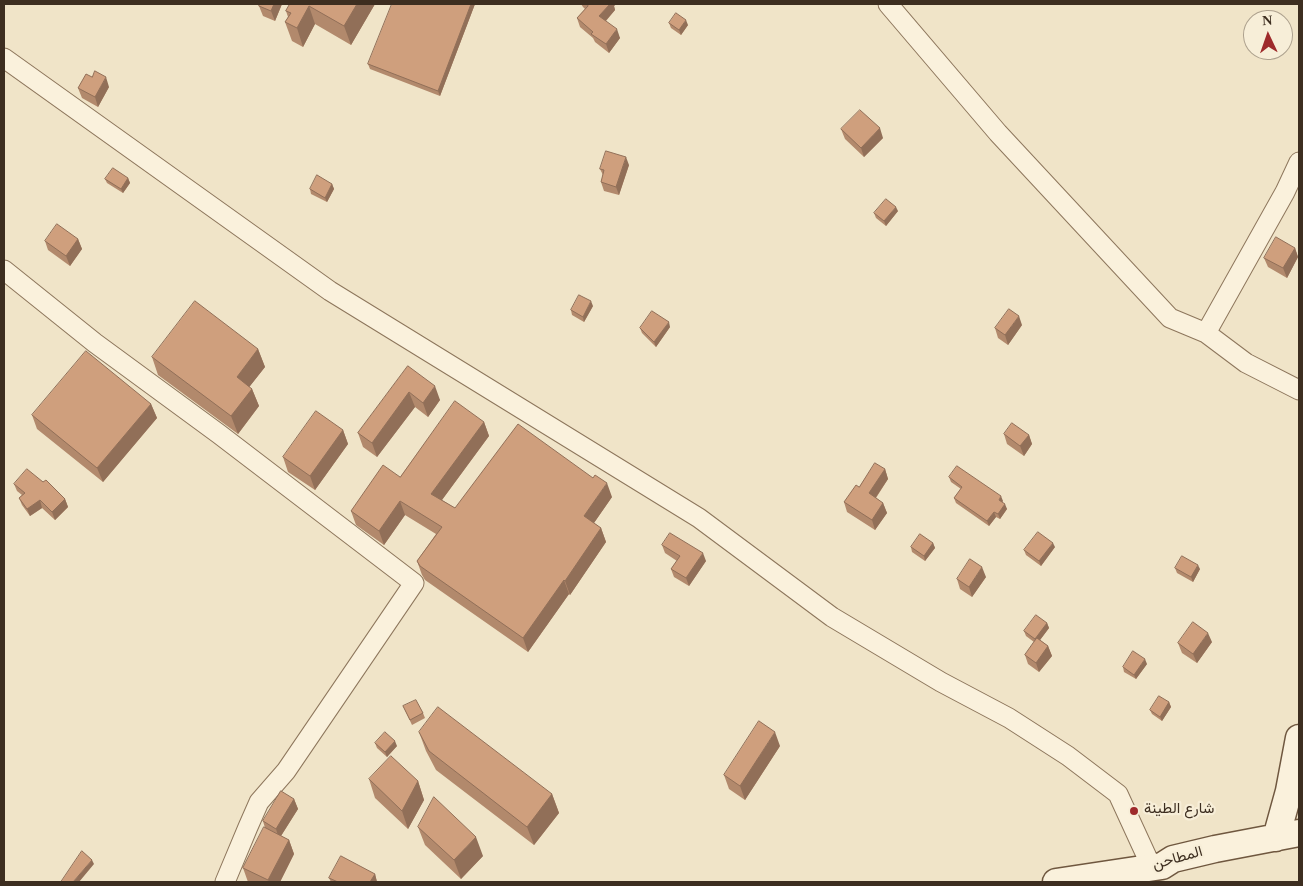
<!DOCTYPE html>
<meta charset="utf-8">
<style>
body{margin:0}
#map{position:relative;width:1303px;height:886px;overflow:hidden;background:#f0e4c8;font-family:Georgia,serif}
canvas{display:block}
.frame{position:absolute;inset:0;border:5px solid #3d2e20;pointer-events:none}
.north{position:absolute;left:1243px;top:10px;width:50px;height:50px;box-sizing:border-box;background:#f7eed8;border:1px solid #ada18e;border-radius:50%;rotate:357deg;font-size:14px;font-weight:700;line-height:20px;text-align:center;color:#3d2e20}
.north::after{content:'';display:block;margin:auto;width:18px;height:22px;background:#9e2a2b;clip-path:polygon(50% 0,100% 100%,50% 72%,0 100%)}
</style>
<div id="map">
<canvas width="1303" height="886"></canvas>
<div class="frame"></div>
<div class="north">N</div>
</div>
<script>
const context = document.querySelector('canvas').getContext('2d');
context.lineJoin = 'round';
function strokePath(path, color, width, dash) { context.strokeStyle = color; context.lineWidth = width; context.lineCap = dash ? 'butt' : 'round'; context.setLineDash(dash || []); context.stroke(path); }
function paint(path, color) { context.fillStyle = color; context.fill(path, 'evenodd'); }
function label(font, color, halo, rows, align = 'center') {
  context.font = font + ' Georgia,Vazirmatn,serif'; context.lineWidth = 4.5; context.setLineDash([]); context.textBaseline = 'middle'; context.strokeStyle = halo; context.fillStyle = color; for (const [text, x, y, turn = 0] of rows) {
    context.save(); context.translate(x, y); context.rotate((+turn || 0) * Math.PI / 180); context.textAlign = isNaN(turn) ? turn : align; if (halo) context.strokeText(text, 0, 0); context.fillText(text, 0, 0); context.restore();
  }
}
const street = new Path2D(`
 M888 4 998 133 1170 318 1206 333 1246 363 1299 390
 M4 58 330 291 699 518 832 617 941 682 1009 718 1068 756 1118 794 1152 868
 M4 270 95 343 219 434 414 583 286 771 259 802 248 827 225 882
 M1206 333 1285 192 1299 162`);
const secondary = new Path2D(`
 M1276 838 1289 791 1299 738
 M1056 882 1162 866 1173 859 1215 849 1299 833`);
const wall = new Path2D(`
 M260 4H282L275 21 263 16 259 6Z
 M290 4H375L351 45 315 24 303 47 292 41 285 22 288 17 286 11Z
 M475 4 440 96 370 69 368 64Z
 M581 4H616L614 6 615 10 606 21 620 38 609 53 595 42 593 38 580 27 577 18 585 9 583 7Z
 M669 23 688 25 681 35 671 28Z
 M109 87 98 107 82 98 78 88Z
 M841 129 883 138 864 157 845 139Z
 M629 165 619 195 604 191 601 182 603 175 600 169Z
 M128 178 130 183 123 193 107 183 105 179Z
 M332 184 334 189 327 202 311 194 310 189Z
 M898 211 886 226 876 218 874 213Z
 M78 239 82 249 70 266 48 250 45 241Z
 M1295 248 1298 257 1287 278 1268 267 1264 258Z
 M593 306 584 322 572 315 571 310Z
 M1022 325 1008 345 998 338 995 328Z
 M670 327 656 347 642 333 640 328Z
 M258 349 265 367 249 387 252 389 259 406 238 434 158 375 152 357Z
 M408 366 440 400 428 417 415 407 377 457 363 447 358 433Z
 M151 404 157 418 103 482 37 429 32 415Z
 M484 422 489 436 442 500 455 508 612 497 594 523 601 528 606 542 570 595 569 594 528 652 425 580 422 575 417 561 436 534 405 515 384 545 356 525 351 511 400 477Z
 M343 430 348 444 315 490 288 472 283 457Z
 M1004 434 1029 435 1032 444 1024 456 1007 444Z
 M885 469 888 479 876 498 883 503 887 513 875 530 847 512 844 502 859 487Z
 M949 477 1003 501 1002 502 1007 509 1000 519 996 517 989 526 956 503 954 498 961 489 951 482Z
 M43 482 65 499 68 507 55 520 42 508 30 516 22 505 19 498 22 495 17 491 14 484Z
 M933 543 935 548 925 561 912 552 911 547Z
 M662 545 706 561 689 586 674 577 671 569 677 561 665 553Z
 M1055 547 1041 566 1026 555 1024 550Z
 M1175 568 1200 569 1193 582 1177 573Z
 M986 577 972 597 960 589 957 579Z
 M1047 623 1049 628 1040 640 1048 646 1052 656 1039 672 1028 664 1025 655 1034 642 1026 636 1024 631Z
 M1212 642 1197 663 1182 653 1178 643Z
 M1147 664 1136 679 1124 672 1123 667Z
 M1169 702 1171 707 1162 721 1152 714 1150 710Z
 M403 706 423 713 425 718 412 725Z
 M419 732 552 794 559 813 534 845 436 770 426 751Z
 M375 743 397 746 387 757 377 748Z
 M780 746 745 800 729 789 724 775Z
 M369 779 418 781 424 800 408 829 375 798Z
 M294 799 298 809 281 836 289 840 294 854 280 882H248L243 868 265 828 263 821Z
 M418 827 483 856 461 879 425 845Z
 M375 874 377 882H331L329 878Z`);
const shadedWall = new Path2D(`
 M274 4H282L275 21 271 11Z
 M357 4H375L351 45 344 26Z
 M471 4H475L440 96 438 91Z
 M610 4H616L614 6 615 10 602 25 599 16Z
 M309 6 315 24 303 47 297 28Z
 M686 20 688 25 681 35 679 30Z
 M617 29 620 38 609 53 606 44Z
 M106 77 109 87 98 107 95 97Z
 M880 128 883 138 864 157 861 148Z
 M626 157 629 165 619 195 616 187Z
 M128 178 130 183 123 193 121 189Z
 M332 184 334 189 327 202 325 198Z
 M896 207 898 211 886 226 884 221Z
 M78 239 82 249 70 266 66 256Z
 M1295 248 1298 257 1287 278 1283 268Z
 M591 301 593 306 584 322 583 317Z
 M1019 316 1022 325 1008 345 1005 335Z
 M669 322 670 327 656 347 654 342Z
 M258 349 265 367 243 395 237 377Z
 M435 386 440 400 428 417 423 403Z
 M252 389 259 406 238 434 231 416Z
 M409 392 415 407 377 457 372 443Z
 M151 404 157 418 103 482 97 468Z
 M484 422 489 436 436 508 431 494Z
 M343 430 348 444 315 490 310 476Z
 M1029 435 1032 444 1024 456 1020 446Z
 M885 469 888 479 872 503 869 493Z
 M607 483 612 497 589 530 584 516Z
 M1001 496 1003 501 1000 505 999 500Z
 M65 499 68 507 55 520 52 512Z
 M40 500 42 508 30 516 27 509Z
 M400 501 405 515 384 545 379 531Z
 M883 503 887 513 875 530 872 520Z
 M1005 504 1007 509 1000 519 998 514Z
 M994 512 996 517 989 526 987 521Z
 M601 528 606 542 570 595 565 581Z
 M933 543 935 548 925 561 924 556Z
 M1053 543 1055 547 1041 566 1039 561Z
 M703 553 706 561 689 586 686 578Z
 M1198 565 1200 569 1193 582 1191 577Z
 M982 567 986 577 972 597 969 587Z
 M564 580 569 594 528 652 523 638Z
 M1047 623 1049 628 1037 644 1035 639Z
 M1208 633 1212 642 1197 663 1193 654Z
 M1048 646 1052 656 1039 672 1036 663Z
 M1145 659 1147 664 1136 679 1134 675Z
 M1169 702 1171 707 1162 721 1160 717Z
 M775 732 780 746 745 800 740 786Z
 M395 741 397 746 387 757 385 752Z
 M418 781 424 800 408 829 402 811Z
 M552 794 559 813 534 845 527 827Z
 M294 799 298 809 279 839 276 829Z
 M476 837 483 856 461 879 454 860Z
 M289 840 294 854 280 882H269L268 880Z
 M92 860 94 864 79 882H73Z
 M375 874 377 882H370Z`);
const building = new Path2D(`
 M260 4H274L271 11 259 6Z
 M290 4H357L344 26 309 6 297 28 285 22 291 13 286 11Z
 M392 4H471L438 91 368 64Z
 M586 4H610L599 16 617 29 606 44 591 34 593 32 577 18 588 6Z
 M676 13 686 20 679 30 669 23Z
 M95 71 106 77 95 97 78 88 86 74 92 77Z
 M860 110 880 128 861 148 841 129Z
 M606 151 626 157 616 187 601 182 604 170 600 169Z
 M113 168 128 178 121 189 105 179Z
 M317 175 332 184 325 198 310 189Z
 M886 199 896 207 884 221 874 213Z
 M57 224 78 239 66 256 45 241Z
 M1276 237 1295 248 1283 268 1264 258Z
 M579 295 591 301 583 317 571 310Z
 M195 301 258 349 237 377 252 389 231 416 152 357Z
 M1009 309 1019 316 1005 335 995 328Z
 M652 311 669 322 654 342 640 328Z
 M86 351 151 404 97 468 32 415Z
 M408 366 435 386 423 403 409 392 372 443 358 433Z
 M455 401 484 422 431 494 455 508 518 424 593 478 595 475 607 483 584 516 601 528 565 581 564 580 523 638 420 566 417 561 442 527 400 501 379 531 351 511 383 465 400 477Z
 M316 411 343 430 310 476 283 457Z
 M1012 423 1029 435 1020 446 1004 434Z
 M875 463 885 469 869 493 883 503 872 520 844 502 856 485 859 487Z
 M957 466 1001 496 999 500 1005 504 998 514 994 512 987 521 954 498 962 487 949 477Z
 M27 469 43 482 46 480 65 499 52 512 40 500 27 509 19 498 25 493 14 484Z
 M1038 532 1053 543 1039 561 1024 550Z
 M670 533 703 553 686 578 671 569 680 556 662 545Z
 M920 534 933 543 924 556 911 547Z
 M1182 556 1198 565 1191 577 1175 568Z
 M970 559 982 567 969 587 957 579Z
 M1036 615 1047 623 1035 639 1024 631Z
 M1193 622 1208 633 1193 654 1178 643Z
 M1037 638 1048 646 1036 663 1025 655Z
 M1133 651 1145 659 1134 675 1123 667Z
 M1159 696 1169 702 1160 717 1150 710Z
 M416 700 423 713 410 720 403 706Z
 M438 707 552 794 527 827 429 751 419 732Z
 M759 721 775 732 740 786 724 775Z
 M385 732 395 741 385 752 375 743Z
 M391 756 418 781 402 811 369 779Z
 M281 791 294 799 276 829 263 821Z
 M434 797 476 837 454 860 418 827Z
 M264 827 289 840 268 880 243 868Z
 M82 851 92 860 73 882H61Z
 M341 856 375 874 370 882H338L329 878Z`);
const markers = [
 [1134,811,5,"#9e2a2b"]
];
const poiNames = [
 ["شارع الطينة",1144,811]
];
const streetNames = [
 ["المطاحن",1178,860,-16]
];
strokePath(street, '#8d765c', 21);
strokePath(secondary, '#6f573f', 29);
strokePath(street, '#faf1dc', 19);
strokePath(secondary, '#faf1dc', 26);
paint(wall, '#b2896c');
paint(shadedWall, '#916f58');
paint(building, '#cf9f7d');
strokePath(building, '#916f58', 1);
for (const [x, y, r, color] of markers) { const dot = new Path2D(); dot.arc(x, y, r, 0, 2 * Math.PI); context.fillStyle = color; context.fill(dot); strokePath(dot, '#f7eed8', 2); }
label('15px', '#3d2e20', '#f7eed8', poiNames, 'left');
label('15px', '#3d2e20', '#f7eed8', streetNames);
</script>
